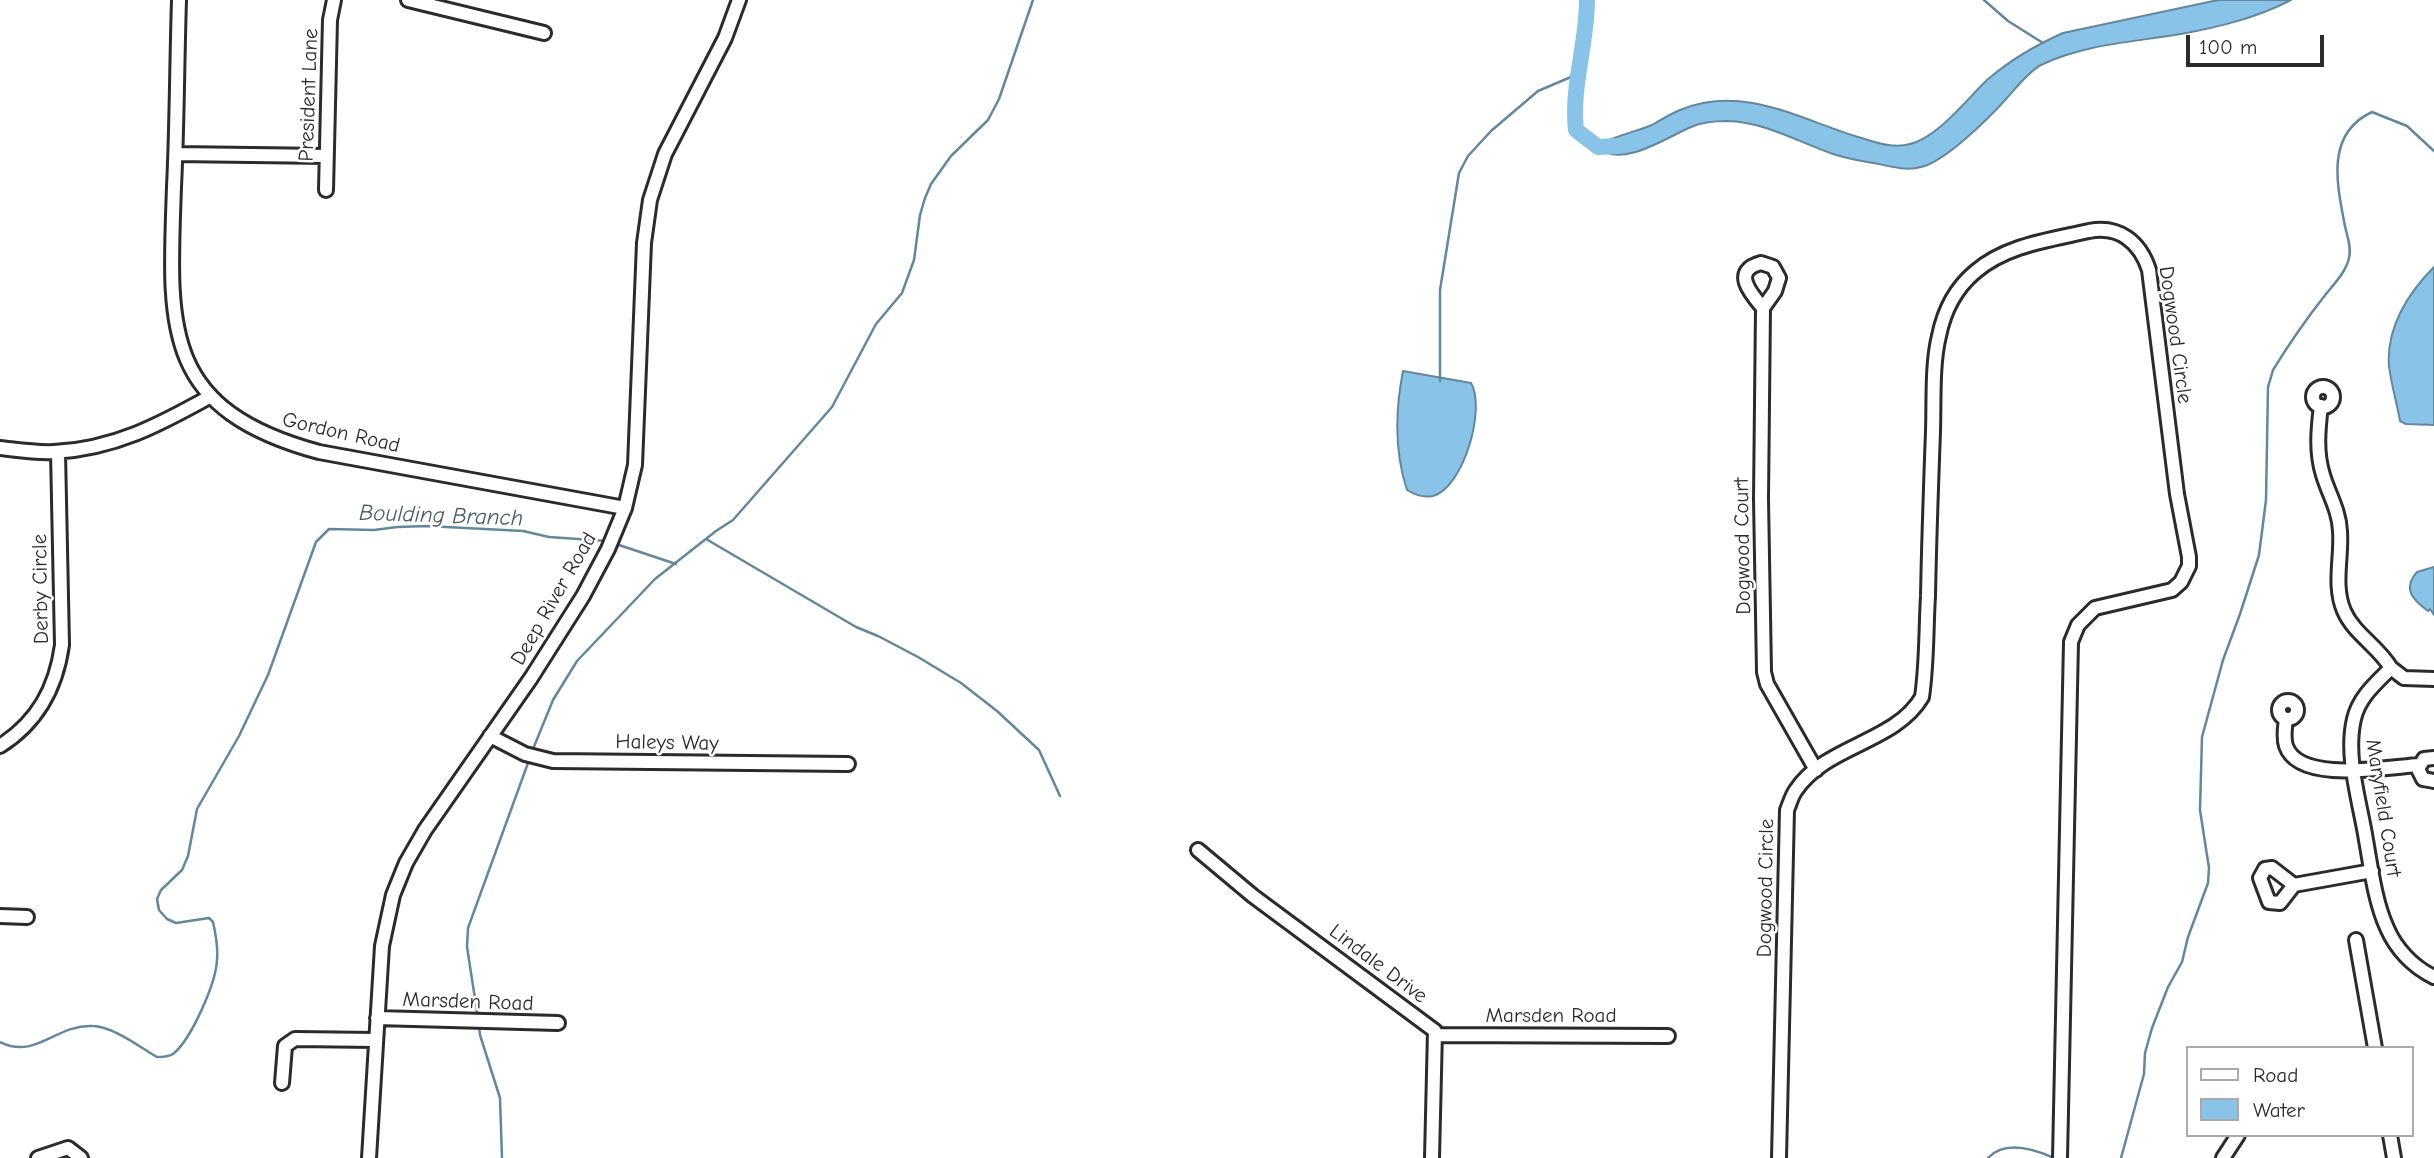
<!DOCTYPE html>
<style>
body{margin:0}
#map{position:relative;width:2434px;height:1158px;overflow:hidden;background:#fff;font-family:"Comic Neue",sans-serif}
canvas{display:block}
.legend{position:absolute;left:2186px;top:1046px;width:228px;height:91px;box-sizing:border-box;background:#fff;border:2px solid #aaa;margin:0;padding:9px 12px;list-style:none;font-size:21px;color:#2b2b2b}
.legend li{display:flex;align-items:center;gap:14px;height:35px}
.legend b{width:35px;border:2px solid #aaa}
.scale{position:absolute;left:2186px;top:35px;width:138px;height:32px;box-sizing:border-box;border:4px solid #2b2b2b;border-top:0;padding-left:9px;font-size:21px;line-height:24px;white-space:nowrap;color:#2b2b2b;-webkit-text-stroke:5px #fff;paint-order:stroke}
</style>
<div id="map">
<canvas width="2434" height="1158"></canvas>
<ul class="legend">
<li><b style="height:9px;background:#fff"></b>Road</li>
<li><b style="height:19px;background:#89c4e8"></b>Water</li>
</ul>
<div class="scale">100 m</div>
</div>
<script>
const context = document.querySelector('canvas').getContext('2d');
context.lineJoin = 'round';
function paint(path, color) { context.fillStyle = color; context.fill(path, 'evenodd'); }
function strokePath(path, color, width, dash) { context.strokeStyle = color; context.lineWidth = width; context.lineCap = dash ? 'butt' : 'round'; context.setLineDash(dash || []); context.stroke(path); }
function label(font, color, halo, rows, align = 'center') {
  context.font = font + ' "Comic Neue",sans-serif'; context.lineWidth = 5; context.setLineDash([]); context.textBaseline = 'middle'; context.strokeStyle = halo; context.fillStyle = color; for (const [text, x, y, turn = 0] of rows) {
    context.save(); context.translate(x, y); context.rotate((+turn || 0) * Math.PI / 180); context.textAlign = isNaN(turn) ? turn : align; if (halo) context.strokeText(text, 0, 0); context.fillText(text, 0, 0); context.restore();
  }
}
const water = new Path2D(`
 M2218 0H2291C2256 18 2219 27 2181 34 2134 42 2084 44 2041 65 2028 72 2017 87 2007 98 1990 117 1945 162 1921 167 1908 171 1892 167 1879 164 1864 161 1847 159 1833 154 1798 142 1766 122 1727 121 1715 121 1702 122 1691 127 1669 136 1620 170 1598 147 1612 136 1635 132 1652 125 1661 120 1670 114 1680 110 1743 84 1799 119 1858 137 1876 142 1892 149 1910 144 1938 137 1966 100 1987 80 2009 61 2036 45 2063 33Z
 M2434 267V425L2406 424 2400 421C2397 403 2391 384 2389 366 2386 328 2408 293 2434 267Z
 M1403 371 1471 383C1486 408 1464 487 1433 496 1423 498 1415 495 1407 490 1394 451 1395 412 1403 371Z
 M2434 567V615L2430 609 2428 611C2413 600 2402 589 2417 572Z`);
const stream = new Path2D(`
 M1984 0 2008 21 2043 43
 M1440 381V290L1459 173 1468 156 1491 131 1538 91 1578 74
 M706 539 856 627 878 636 918 657 961 683 997 711 1039 750 1060 796
 M616 544 676 564
 M533 749 553 700 577 661 655 579 716 531 733 520 832 407 876 324 902 293 914 260 920 215 925 198 931 184 951 156 988 120 999 99 1033 0
 M478 1018 467 947 468 928 528 763
 M479 1025 480 1035 500 1098 502 1158
 M0 1042C37 1060 55 1024 93 1026 112 1026 141 1048 157 1057 163 1057 168 1057 173 1054 191 1040 216 983 217 960 218 948 216 935 213 922L209 918 176 923 167 919 159 910 157 899 161 890 182 870 188 856 197 809 239 736 268 675 316 542 329 529 374 530 397 527 427 526 523 531 549 537 607 541
 M1988 1158C2005 1140 2034 1149 2054 1158
 M2121 1158 2144 1074 2145 1053 2152 1028 2168 987 2182 962 2188 937 2208 883 2209 868 2200 810 2202 737 2223 660 2240 614 2259 555 2266 500 2268 387 2273 370C2289 344 2307 318 2326 294 2334 284 2346 272 2349 258 2352 246 2346 234 2344 221 2336 180 2327 133 2372 112L2407 126 2434 151`);
const river = new Path2D(`
 M1587 0C1587 44 1571 87 1576 130L1598 147 1618 146`);
const minor = new Path2D(`
 M179 0C177 62 177 125 174 187 169 327 161 409 319 452L625 508
 M408 0 544 33
 M176 154 326 156
 M326 190 330 20 334 0
 M1763 308 1775 291 1779 278 1773 267 1761 263C1730 271 1752 295 1763 308L1761 499 1764 672 1767 684 1816 770
 M2313 397a10 10 0 1 1 20 0a10 10 0 1 1-20 0Z
 M2321 406C2318 430 2316 453 2323 475 2329 495 2339 510 2340 531 2342 558 2333 585 2344 611 2354 634 2378 646 2391 668 2376 683 2359 697 2354 719 2345 757 2360 802 2366 840 2371 868 2375 902 2387 928 2396 949 2413 967 2434 977
 M0 448C18 450 36 453 54 452 114 449 159 425 211 396
 M2391 668 2404 678 2434 679
 M2279 710a9 9 0 1 1 18 0a9 9 0 1 1-18 0Z
 M2286 719C2285 728 2283 737 2286 746 2299 784 2388 767 2419 765
 M490 736 525 754 553 761 848 764
 M0 746C38 722 56 688 62 645L58 452
 M2434 758 2424 759 2418 769 2423 779 2434 781
 M1198 850 1253 896 1435 1031 1432 1158
 M2294 885 2272 868 2265 869 2260 878 2269 902 2280 903 2294 885 2372 871
 M0 916 27 917
 M2356 940 2375 1048
 M377 1018 558 1023
 M1435 1035 1668 1036
 M282 1083 285 1046 295 1039 376 1040
 M2390 1135 2394 1158
 M38 1158 68 1148 81 1158
 M369 1158 382 946 393 895 406 863 425 830 531 678 583 596 608 549 625 508 635 465 644 243 650 200 665 154 725 38 739 0
 M1779 1158 1787 810C1790 803 1792 795 1796 790 1826 745 1895 743 1922 697 1927 663 1926 629 1928 596 1929 541 1931 486 1933 431 1934 401 1932 364 1939 336 1944 311 1956 288 1975 272 2006 245 2050 240 2089 231 2119 225 2140 242 2149 270L2177 494 2189 557V566L2181 582 2172 590 2095 608 2078 625 2071 642 2060 1158
 M2223 1158 2238 1135`);
const streetNames = [
 ["President Lane",309,95,-88],
 ["Dogwood Circle",2175,335,82],
 ["Gordon Road",341,433,13],
 ["Dogwood Court",1743,546,-91],
 ["Derby Circle",41,589,-91],
 ["Deep River Road",554,599,-60],
 ["Haleys Way",667,743,1],
 ["Maryfield Court",2383,808,81],
 ["Dogwood Circle",1766,888,-89],
 ["Lindale Drive",1378,964,37],
 ["Marsden Road",468,1002,2],
 ["Marsden Road",1551,1016]
];
const waterNames = [
 ["Boulding Branch",441,516,2]
];
paint(water, '#89c4e8');
strokePath(water, '#63879c', 2);
strokePath(stream, '#63879c', 2.5);
strokePath(river, '#89c4e8', 16);
strokePath(minor, '#2b2b2b', 18);
strokePath(minor, '#fff', 12);
label('21px', '#2b2b2b', '#fff', streetNames);
label('italic 23px', '#475964', '#fff', waterNames);
</script>
